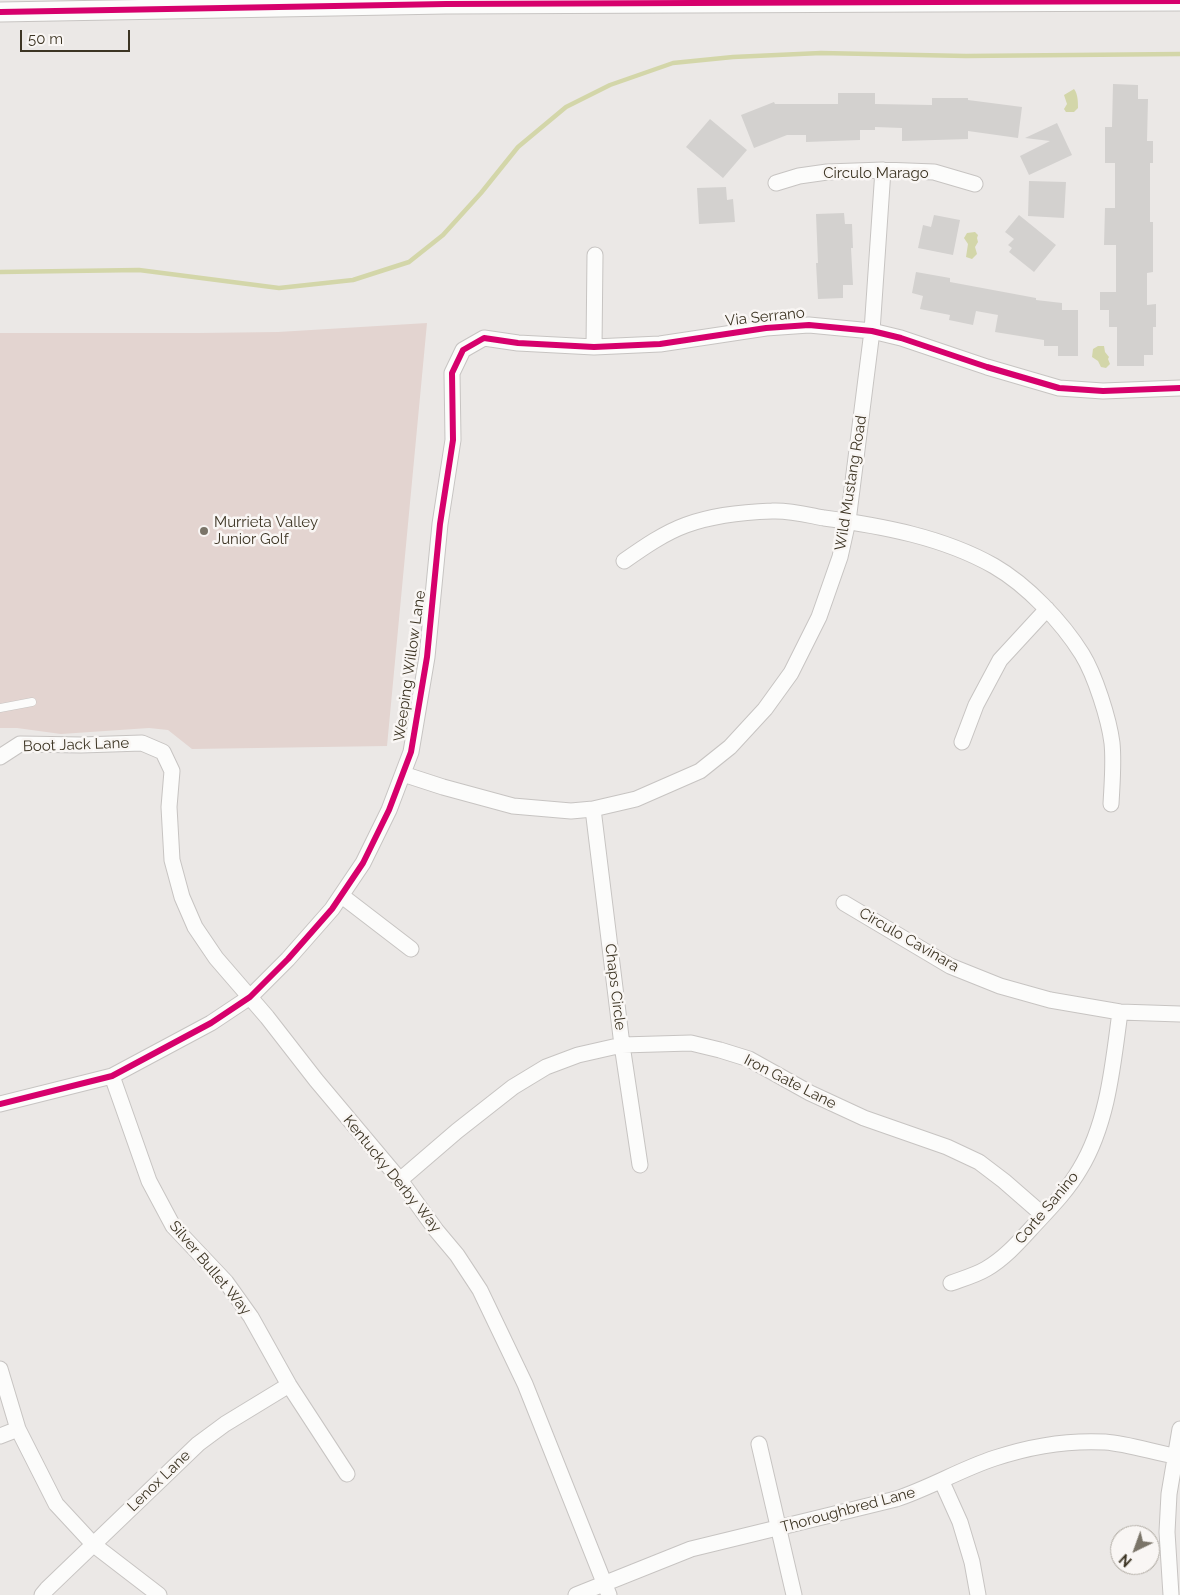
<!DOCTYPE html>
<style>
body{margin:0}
#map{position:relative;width:1180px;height:1595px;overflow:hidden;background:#ebe8e6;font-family:Raleway,sans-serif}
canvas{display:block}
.north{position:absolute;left:1110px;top:1525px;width:50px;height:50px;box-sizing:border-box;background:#f9f6f4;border:1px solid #aea9a1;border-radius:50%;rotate:222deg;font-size:14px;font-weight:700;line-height:20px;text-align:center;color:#3d3524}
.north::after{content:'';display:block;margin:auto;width:18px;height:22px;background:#7a7468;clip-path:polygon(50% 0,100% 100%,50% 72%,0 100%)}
.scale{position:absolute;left:20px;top:30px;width:110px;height:22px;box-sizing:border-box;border:2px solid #3d3524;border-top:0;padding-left:6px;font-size:15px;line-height:18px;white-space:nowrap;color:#3d3524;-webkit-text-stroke:4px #f9f6f4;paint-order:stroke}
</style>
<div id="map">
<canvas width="1180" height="1595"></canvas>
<div class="north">N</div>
<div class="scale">50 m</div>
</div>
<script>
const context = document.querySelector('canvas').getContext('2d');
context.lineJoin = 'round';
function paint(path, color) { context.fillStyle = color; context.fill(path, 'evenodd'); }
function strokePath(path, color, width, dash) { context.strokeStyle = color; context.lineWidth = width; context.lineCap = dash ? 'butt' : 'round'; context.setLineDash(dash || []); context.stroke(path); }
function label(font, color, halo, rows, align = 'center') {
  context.font = font + ' Raleway,sans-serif'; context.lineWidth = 5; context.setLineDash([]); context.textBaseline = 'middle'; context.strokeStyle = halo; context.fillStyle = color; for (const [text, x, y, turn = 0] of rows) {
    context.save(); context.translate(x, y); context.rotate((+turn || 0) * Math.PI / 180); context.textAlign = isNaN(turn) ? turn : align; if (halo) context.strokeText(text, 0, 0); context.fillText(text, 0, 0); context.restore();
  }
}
const green = new Path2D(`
 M427 323 387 746 192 749 168 730 149 728 61 734 17 728H0V333H199L278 332Z`);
const water = new Path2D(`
 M1074 89C1078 94 1078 102 1078 108L1074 112H1066L1064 109 1067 104 1064 95Z
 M975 232 978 235 977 238 978 242 975 247 977 254 972 259 966 257 968 244 964 238 967 233Z
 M1098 346H1104L1105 352 1109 357 1108 359 1110 364 1106 368 1101 367 1098 361 1092 357 1093 349Z`);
const stream = new Path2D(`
 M0 272 139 270 279 288 353 280 409 262 443 235 481 193 518 147 566 107 610 85 673 63 733 57 821 53 966 56 1180 54`);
const building = new Path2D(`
 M1113 84 1138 85V99H1148L1147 141H1153V163H1150V222H1153V272L1147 273V305L1156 304V327H1153V355H1144V366H1117V327H1109V310H1100V292H1116V245H1104L1105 208H1115V163H1105V127H1112Z
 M838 93H875V104L932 105V98H968V100L1022 107 1018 138 968 131V139L902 141V128L875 127V130H860V140L806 142V135H787L754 148 741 115 774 102 775 104H838Z
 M710 119 747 150 723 178 686 147Z
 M1057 123 1072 155 1029 175 1020 156 1050 141 1025 138Z
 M1029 181 1066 182 1064 218 1028 216Z
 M726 187 727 200 733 199 735 222 699 224 697 188Z
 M844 213 845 224H852L853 248H851L853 285H843V298L818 299 816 263H818L816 214Z
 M934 215 960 220 953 255 918 248 923 225 931 227Z
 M1019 215 1056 245 1034 272 1009 252 1012 248 1008 245 1014 239 1005 232Z
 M916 272 950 278V282L1036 298V300L1062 303V310H1078V356H1058V346H1044V340L995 332 998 315 976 311 973 325 949 320 950 315 920 309 923 296 912 293Z`);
const service = new Path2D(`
 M0 708 32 702`);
const minor = new Path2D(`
 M776 183 799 176 827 172 883 170 934 172 975 184
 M594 347 595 255
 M624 561C644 547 664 533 686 525 713 515 744 512 772 511 789 510 808 515 824 518 882 526 943 537 994 566 1027 585 1062 622 1082 654 1095 675 1109 719 1112 743 1114 763 1112 784 1111 804
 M962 742 976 705 1000 660 1047 609
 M0 757 20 744 81 745 142 743 163 752 172 771 169 807 172 860 182 897 195 927 216 958 267 1017 316 1080 400 1180 436 1230 457 1255 480 1290 525 1384 609 1595
 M403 774 443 787 513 806 571 811 593 809 636 799 700 771 730 747 765 709 791 673 819 617 840 557 848 521 872 331 883 170
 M593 809 622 1045 640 1165
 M342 896 411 949
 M844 903 950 966 1000 986 1050 1000 1120 1012 1180 1014
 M112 1076 149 1181 173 1226 226 1282 251 1317 289 1385 347 1474
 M0 1104 112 1076 211 1023 250 997 288 959 332 909 363 863 389 810 411 752 427 657 440 524 453 440 452 373 463 350 484 338 518 343 594 347 660 344 766 328 809 325 872 331 901 338 987 367 1059 388 1103 391 1180 388
 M400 1180 457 1131 513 1087 546 1067 578 1055 622 1045 691 1043 720 1050 749 1059 810 1093 864 1118 947 1147 979 1162 1004 1181 1043 1215
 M951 1283C962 1279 976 1275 986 1269 1007 1257 1023 1237 1039 1220 1054 1204 1069 1188 1080 1169 1108 1123 1113 1064 1120 1012
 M0 1369 18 1429 56 1504 94 1545 159 1595
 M0 1436 18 1429
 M759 1444 794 1595
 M942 1482 960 1522 972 1562 978 1595
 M42 1595 47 1589 198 1444 225 1424 289 1385
 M576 1595 691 1549 896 1499C930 1488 961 1469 995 1458 1031 1446 1067 1440 1105 1442 1130 1444 1155 1453 1180 1457
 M1171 1595 1167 1532 1169 1494 1180 1429`);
const tertiary = new Path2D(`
 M0 12 446 4 1180 1`);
const cycleway = new Path2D(`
 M0 12 446 4 1180 1
 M0 1104 112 1076 211 1023 250 997 288 959 332 909 363 863 389 810 411 752 427 657 440 524 453 440 452 373 463 350 484 338 518 343 594 347 660 344 766 328 809 325 872 331 901 338 987 367 1059 388 1103 391 1180 388`);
const markers = [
 [204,531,5,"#7a7468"]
];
const streetNames = [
 ["Circulo Marago",876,173],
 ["Via Serrano",765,317,-6],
 ["Wild Mustang Road",851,483,-81],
 ["Weeping Willow Lane",410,666,-82],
 ["Boot Jack Lane",76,745,-2],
 ["Circulo Cavinara",909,940,30],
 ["Chaps Circle",615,987,83],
 ["Iron Gate Lane",790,1082,27],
 ["Kentucky Derby Way",392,1174,51],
 ["Corte Sanino",1047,1208,-50],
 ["Silver Bullet Way",210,1268,50],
 ["Lenox Lane",159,1481,-44],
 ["Thoroughbred Lane",848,1510,-15]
];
const poiNames = [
 ["Murrieta Valley",214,522],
 ["Junior Golf",214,539]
];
paint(green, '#e3d4d0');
paint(water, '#d3d6a9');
strokePath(stream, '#d3d6a9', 4.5);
paint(building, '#d3d1cf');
strokePath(service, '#c7c4c2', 9);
strokePath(minor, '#c7c4c2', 17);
strokePath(tertiary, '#c7c4c2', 21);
strokePath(service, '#fcfcfb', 8);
strokePath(minor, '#fcfcfb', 15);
strokePath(tertiary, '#fcfcfb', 19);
strokePath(cycleway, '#d6006c', 6);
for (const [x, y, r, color] of markers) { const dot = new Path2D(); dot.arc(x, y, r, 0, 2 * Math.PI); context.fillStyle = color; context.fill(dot); strokePath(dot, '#f9f6f4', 2); }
label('15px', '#3d3524', '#f9f6f4', streetNames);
label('15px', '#3d3524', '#f9f6f4', poiNames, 'left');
</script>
